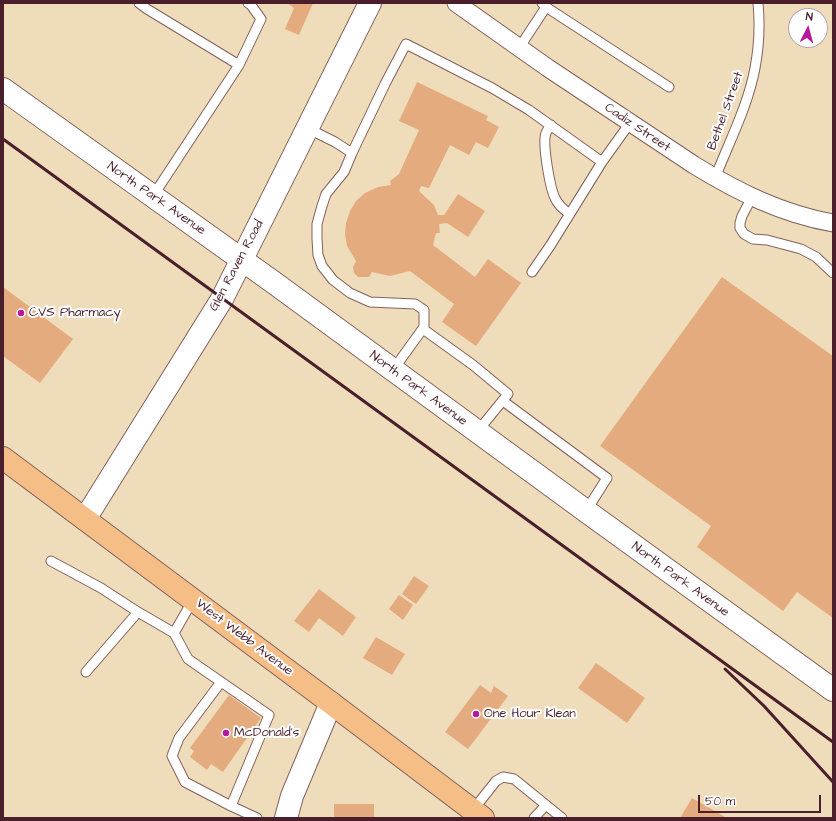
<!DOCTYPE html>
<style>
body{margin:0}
#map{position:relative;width:836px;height:821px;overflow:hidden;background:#efdcba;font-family:"Architects Daughter",sans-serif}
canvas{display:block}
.frame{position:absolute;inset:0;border:4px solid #4a1f2b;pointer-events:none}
.north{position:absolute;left:788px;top:8px;width:40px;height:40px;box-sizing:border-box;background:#fff;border:1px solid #b7a5aa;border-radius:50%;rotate:6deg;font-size:11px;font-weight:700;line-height:16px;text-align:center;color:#4a1f2b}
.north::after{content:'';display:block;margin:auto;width:14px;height:18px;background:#b5179e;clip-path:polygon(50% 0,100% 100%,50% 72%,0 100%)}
.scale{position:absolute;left:698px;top:795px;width:123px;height:18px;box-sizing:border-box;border:2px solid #4a1f2b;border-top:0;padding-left:5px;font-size:12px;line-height:14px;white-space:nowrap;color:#4a1f2b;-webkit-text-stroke:3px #fff;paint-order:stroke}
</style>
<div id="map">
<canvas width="836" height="821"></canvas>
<div class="frame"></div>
<div class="north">N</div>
<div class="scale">50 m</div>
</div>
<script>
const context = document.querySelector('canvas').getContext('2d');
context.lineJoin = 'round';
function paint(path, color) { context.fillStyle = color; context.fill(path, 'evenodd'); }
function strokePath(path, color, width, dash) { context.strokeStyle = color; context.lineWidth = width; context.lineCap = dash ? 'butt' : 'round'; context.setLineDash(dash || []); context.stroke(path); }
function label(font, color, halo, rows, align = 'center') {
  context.font = font + ' "Architects Daughter",sans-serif'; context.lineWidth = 4; context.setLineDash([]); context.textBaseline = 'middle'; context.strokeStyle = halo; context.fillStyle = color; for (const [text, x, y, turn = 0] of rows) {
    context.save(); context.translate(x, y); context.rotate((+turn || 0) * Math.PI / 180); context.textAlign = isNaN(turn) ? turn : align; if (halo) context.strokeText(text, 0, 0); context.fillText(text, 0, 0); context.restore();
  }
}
const building = new Path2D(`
 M287 3H313L299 35 285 29 294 8Z
 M417 82 488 116 486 120 499 127 488 148 476 142 469 155 450 145 429 188 421 186 419 191 434 205 438 215H444L458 194 485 211 468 237 447 223 439 224 440 233H436L433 245 475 277 488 259 521 283 476 346 442 322 454 304 410 271 390 276 372 272 369 277H358L354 273 353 267 356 261 347 246 345 234 346 223 350 211 356 201 365 193 378 187 391 185 390 181 399 174 419 130 399 121Z
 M722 277 833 356V618L797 592 783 611 697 547 711 526 600 446Z
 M3 287 73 339 40 383 3 356Z
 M414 576 429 586 416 604 402 594Z
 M319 589 356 617 343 636 319 618 309 632 294 621Z
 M399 595 413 605 403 620 389 609Z
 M376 637 405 654 392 675 363 658Z
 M596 663 645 698 627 723 578 688Z
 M480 685 491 693 494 686 508 696 468 749 445 732Z
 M229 695 261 718 223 772 211 764 207 770 190 757 194 751 190 748Z
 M692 798 727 818H680Z
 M334 804H374V818H334Z`);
const service = new Path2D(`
 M139 3 147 9 239 65
 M546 7 669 87
 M519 48 546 7 542 3
 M551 125C549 128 547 130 546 133 542 143 550 188 555 198 558 205 564 210 570 214
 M307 128 335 142 352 153 385 84 406 44 492 88 529 110 602 162 630 123
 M352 153 344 172 326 194 322 206 317 224V239L318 255 322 266 333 280 350 293 370 302 415 304 424 310V327L393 370
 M715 178C729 142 748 106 755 68 759 47 760 24 758 3
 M153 196 239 65 261 19 251 5 248 3
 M752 197 742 216 740 223V228L744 234 753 239 767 240 801 249 816 257 833 273
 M532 272 550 246 602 162
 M423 329 473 365 508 394 477 432
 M503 401 607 478 586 511
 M51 561 101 588 138 612 86 672
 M193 600 174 633 188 659 269 715 231 806
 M138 612 174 633
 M221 682 179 738 172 756 185 782 231 806 257 818
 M473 810 496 781 503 777 514 779 562 818
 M534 818 546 805`);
const minor = new Path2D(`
 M456 3 548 68 694 165C738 192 782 214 833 223`);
const tertiary = new Path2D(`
 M3 89 273 282 586 511 833 690
 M85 519 222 299 370 3
 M286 818 292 796 331 703`);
const trunk = new Path2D(`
 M3 458 331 703 483 818`);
const rail = new Path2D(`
 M3 139 833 742
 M725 669 764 706 833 782`);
const markers = [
 [21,313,4,"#b5179e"],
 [476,714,4,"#b5179e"],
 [226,733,4,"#b5179e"]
];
const streetNames = [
 ["Bethel Street",726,111,-70],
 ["Cadiz Street",637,128,34],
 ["North Park Avenue",156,199,35],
 ["Glen Raven Road",237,266,-62],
 ["North Park Avenue",418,389,36],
 ["North Park Avenue",680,580,36],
 ["West Webb Avenue",244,638,37]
];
const poiNames = [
 ["CVS Pharmacy",29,313],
 ["One Hour Klean",484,714],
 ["McDonald's",234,733]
];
paint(building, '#e4ac7e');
strokePath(service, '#84615d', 11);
strokePath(minor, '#84615d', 19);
strokePath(tertiary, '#84615d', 24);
strokePath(trunk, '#84615d', 24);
strokePath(service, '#fff', 9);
strokePath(minor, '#fff', 17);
strokePath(tertiary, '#fff', 22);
strokePath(trunk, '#f6be87', 22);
strokePath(rail, '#4a1f2b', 3);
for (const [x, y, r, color] of markers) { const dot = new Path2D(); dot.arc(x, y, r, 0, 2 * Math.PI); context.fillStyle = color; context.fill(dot); strokePath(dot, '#fff', 1.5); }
label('13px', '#4a1f2b', '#fff', streetNames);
label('13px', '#4a1f2b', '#fff', poiNames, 'left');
</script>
